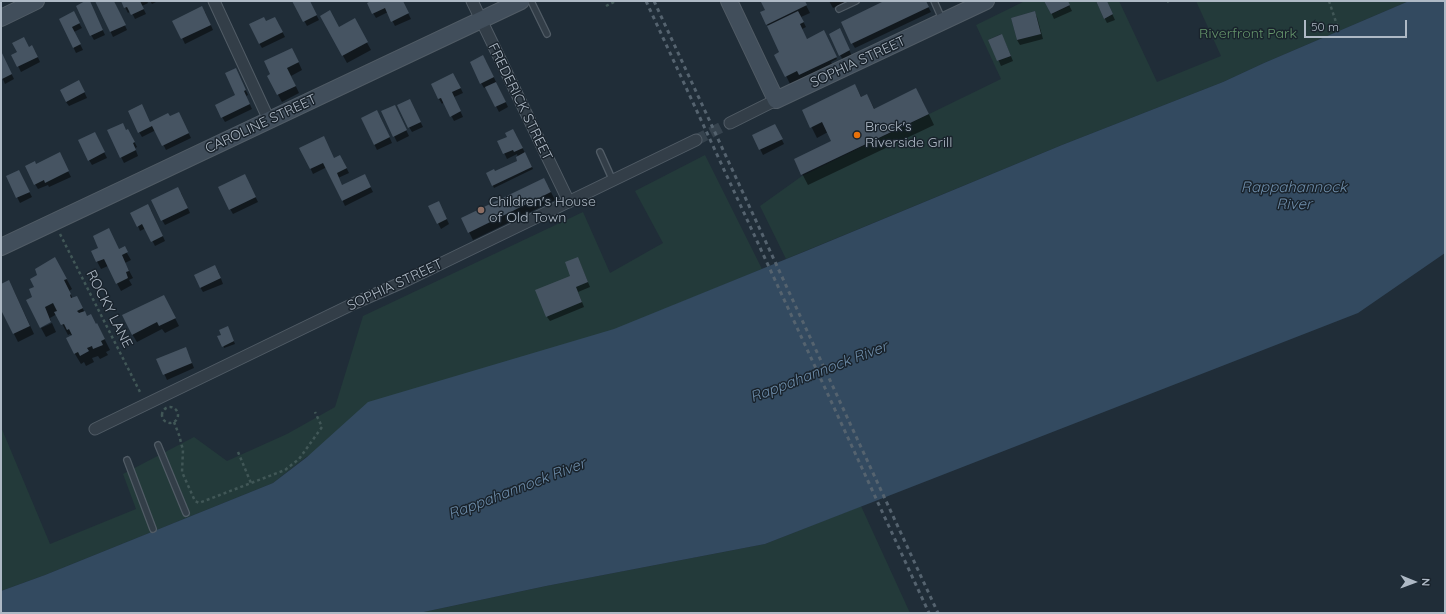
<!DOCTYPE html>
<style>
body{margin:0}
#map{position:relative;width:1446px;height:614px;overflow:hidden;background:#202d38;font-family:Quicksand,sans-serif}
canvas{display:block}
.frame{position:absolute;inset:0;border:2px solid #aeb9c5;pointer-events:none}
.north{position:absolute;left:1394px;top:562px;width:40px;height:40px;-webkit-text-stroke:3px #19232c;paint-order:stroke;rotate:91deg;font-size:11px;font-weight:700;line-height:16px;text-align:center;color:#aeb9c5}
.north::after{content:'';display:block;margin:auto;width:14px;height:18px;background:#aeb9c5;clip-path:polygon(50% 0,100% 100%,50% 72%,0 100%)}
.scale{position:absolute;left:1304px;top:20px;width:103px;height:18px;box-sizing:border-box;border:2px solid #aeb9c5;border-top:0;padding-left:5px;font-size:12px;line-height:14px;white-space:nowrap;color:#aeb9c5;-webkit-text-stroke:3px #19232c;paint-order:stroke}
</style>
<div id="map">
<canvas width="1446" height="614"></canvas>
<div class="frame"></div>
<div class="north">N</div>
<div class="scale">50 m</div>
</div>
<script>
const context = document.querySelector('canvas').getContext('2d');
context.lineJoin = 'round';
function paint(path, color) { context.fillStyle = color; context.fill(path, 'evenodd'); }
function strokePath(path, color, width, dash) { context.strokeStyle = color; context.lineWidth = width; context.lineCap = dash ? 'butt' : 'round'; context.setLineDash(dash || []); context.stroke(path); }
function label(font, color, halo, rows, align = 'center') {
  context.font = font + ' Quicksand,sans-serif'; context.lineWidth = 3; context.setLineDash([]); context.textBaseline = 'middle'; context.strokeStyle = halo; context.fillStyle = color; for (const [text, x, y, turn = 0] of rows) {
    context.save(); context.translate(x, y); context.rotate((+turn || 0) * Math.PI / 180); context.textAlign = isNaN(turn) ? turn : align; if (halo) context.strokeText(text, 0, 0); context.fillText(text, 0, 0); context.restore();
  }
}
const green = new Path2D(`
 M1025 1H1044L1051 14 1070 6 1068 1H1096L1104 19 1113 14 1107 1H1119L1157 82 1221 56 1196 1H1409L1264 63 1223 82 1062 145 786 259 760 206 802 176 1001 79 976 25ZM1035 11 1040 34 1017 40 1011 18ZM1001 34 1011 56 998 61 988 40Z
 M705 155 762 269 306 457 273 483 45 575 1 591V427L50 544 136 509 123 474 194 437 227 461 287 434 335 407 363 316 583 212 610 273 663 243 635 191Z
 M861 506 910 613H419L546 586 765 544Z`);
const water = new Path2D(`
 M1409 1H1445V253L1358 313 765 544 546 586 419 613H1V591L45 575 273 483 307 457 368 402 614 329 806 251 1062 145 1223 82 1264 63Z`);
const shadow = new Path2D(`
 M88 1 91 5 105 35 94 40 91 35Z
 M96 1H114L127 30 113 37Z
 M122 1H147L148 3 142 6 146 14 135 19 131 11 128 13Z
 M150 1H158L152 4Z
 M294 1H309L319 20 307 26Z
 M373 1H402L411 19 395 26 388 12 376 18 373 13Z
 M766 1H804L810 13 801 17 806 27 802 29 807 40 834 53 837 59 831 62 834 68 804 82 802 79 790 84 776 55 781 52 761 12 766 10Z
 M829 1H848L833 8Z
 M886 1H925L931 12 855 48 852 43Z
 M1046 1H1067L1072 11 1054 19Z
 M1096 1H1106L1115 20 1107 23Z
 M205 12 213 30 185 44 174 21Z
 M1034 12 1037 17 1043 39 1020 45 1017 40Z
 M321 16 339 28 354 19 371 50 347 63Z
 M76 18 82 28 74 32 83 50 76 53 60 19Z
 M266 23H278L285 37 262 48 259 43Z
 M842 35 852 56 843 60 840 55Z
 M990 40H1004L1013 61 1001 66Z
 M29 48 35 51 40 62 21 72 13 56Z
 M1 53 14 79 5 84 1 75Z
 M296 57 302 70 291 76 299 93 282 102 268 76Z
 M486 61 508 107 499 112 486 87 484 88 481 83Z
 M238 74 248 95 246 96 252 109 225 122 222 117 236 95Z
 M456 79 463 93 454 97 463 117 454 121 444 102 442 104 439 99Z
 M855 85 862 98 867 95 875 110 922 100 934 125 808 185 795 160 833 142 828 132 817 138 803 110Z
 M82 87 87 98 69 106 66 102Z
 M412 105 423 127 412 132 409 127Z
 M397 111 409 136 397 142 382 112Z
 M380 116 392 143 377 150 362 119Z
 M170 117 181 118 191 138 166 150 156 130 142 137 139 132 150 123Z
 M777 130 784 144 763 155 753 135Z
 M108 131H126L131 135 137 147 135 148 138 156 124 163Z
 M516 135 533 169 494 188 487 173 495 172 519 161 517 154 507 159 499 142Z
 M97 138 107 158 92 165 89 160Z
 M301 148 343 161 349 173 338 178 342 186 367 180 373 192 345 206 327 167 313 174Z
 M62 159 71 177 49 187 48 185 38 189 35 184 36 165Z
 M21 176 32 197 20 203 7 177Z
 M247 180 258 202 233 214 230 209Z
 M548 186 555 200 473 240 469 232Z
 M181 193 190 213 165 225 162 220Z
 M430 207H441L449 224 441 229Z
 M151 210 165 241 155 246 146 228 140 231 138 226Z
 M124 248 131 260 125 263 133 278 129 280 132 285 121 291 108 266 101 269 92 252 119 250Z
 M55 258 72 289 69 291 73 299 82 307 87 317 96 325 102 334 110 350 106 352 108 355 100 359 98 356 92 358 94 362 86 366 84 362 81 364 75 354 68 338 72 337 70 334 68 335 57 314 50 318 51 321 40 326 34 298 35 287 39 276Z
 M580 263 590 287 578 292 584 307 550 321 547 317Z
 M218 271 223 284 203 292 200 287Z
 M1 285 13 289 34 334 18 342 1 308Z
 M168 304 179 326 165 333 162 329 137 342 132 334Z
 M52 323 56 332 46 337 41 328Z
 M229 330 235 344 224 348 222 335Z
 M188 353 194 368 167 380 158 360Z`);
const building = new Path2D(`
 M85 1H90L103 30 90 36 76 6Z
 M95 1H114L126 25 110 32Z
 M121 1H140L144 9 131 15 127 7 124 8Z
 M292 1H310L317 15 303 22Z
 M371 1H403L409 13 391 22 385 8 372 14 367 3Z
 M764 1H805L807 5 766 25 760 12 765 10 761 2Z
 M884 1H926L929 7 851 44 841 22Z
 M1044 1H1068L1070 5 1051 14Z
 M1096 1H1107L1113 14 1104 19Z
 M202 6 211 25 181 39 172 21Z
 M330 10 339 27 355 18 368 42 342 56 320 16Z
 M74 11 80 23 72 27 81 44 73 48 59 19Z
 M798 11 804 22 800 24 807 39 824 30 837 57 799 75 797 71 785 77 774 55 779 52 767 26Z
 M1035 11 1041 34 1017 40 1011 18Z
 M264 17 266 21 275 17 283 32 259 44 249 24Z
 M840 28 850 50 839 56 829 34Z
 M1002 34 1011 56 997 61 988 40Z
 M24 37 29 47 32 45 38 57 17 67 11 55 17 52 12 43Z
 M292 48 299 62 287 68 296 86 277 95 267 76 270 74 264 61Z
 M1 51 12 74 2 79 1 78Z
 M483 55 494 77 480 84 470 62Z
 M236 68 246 90 244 91 250 104 221 118 215 105 235 95 225 73Z
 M453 73 461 88 452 92 461 111 450 117 441 98 438 99 431 84Z
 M79 80 85 92 66 102 60 90Z
 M496 82 506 102 495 107 485 87Z
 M855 84 861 97 867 94 874 109 916 88 929 114 801 175 794 159 831 141 822 122 810 128 802 110Z
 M410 99 421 122 408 128 397 105Z
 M142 104 150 122 168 113 170 116 179 112 189 133 162 146 152 126 138 133 128 111Z
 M395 105 407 130 393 137 381 111Z
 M377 110 390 137 374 145 361 118Z
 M123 123 126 130 128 129 135 142 133 143 136 150 120 158 107 130Z
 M775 124 783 139 759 150 752 135Z
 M513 129 523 148 514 152 513 150 503 154 497 141 507 137 505 133Z
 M95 132 105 152 88 161 78 140Z
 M324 136 334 158 340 155 347 168 337 173 342 185 365 174 371 187 342 201 323 163 310 169 299 148Z
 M60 152 69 171 45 183 44 180 34 185 25 166 35 161 36 164Z
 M525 152 532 167 492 186 486 173 494 169 495 171 517 161 516 157Z
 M19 170 30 192 16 198 6 176Z
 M245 174 256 197 229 210 218 187Z
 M544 178 551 192 468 233 461 218Z
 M178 187 188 208 161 221 151 200Z
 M439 201 447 219 437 224 428 206Z
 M148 204 163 236 151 242 142 224 137 227 130 213Z
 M109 228 119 249 125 246 128 252 122 255 129 271 126 272 128 278 116 284 104 259 96 262 91 251 98 248 93 236Z
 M55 257 67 279 64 280 71 294 70 295 71 298 77 296 83 308 77 311 79 313 85 311 87 316 91 314 96 324 97 323 105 339 101 341 103 345 93 349 92 346 87 348 89 351 80 356 78 352 74 354 66 338 72 335 69 329 67 330 64 324 61 325 54 312 57 311 53 303 45 307 51 322 40 328 26 300 32 297 29 289 34 287 30 279 37 275 35 269Z
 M578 257 588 282 576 287 582 302 546 317 535 290 570 276 565 262Z
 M215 265 221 278 200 288 194 275Z
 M9 280 30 326 13 334 1 310V284Z
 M164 295 176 318 159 326 157 322 132 335 122 315Z
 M228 326 234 341 222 347 217 336 221 335 219 330Z
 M186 347 192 363 163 375 156 359Z`);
const streetTunnel = new Path2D(`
 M696 140 730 123`);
const path = new Path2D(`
 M1329 1 1339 31
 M1167 2 1169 1
 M606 6 616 1
 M60 234 141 394
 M162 415a8 8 0 1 1 16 0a8 8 0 1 1-16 0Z
 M174 422 179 435 183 450 182 472 195 501 199 503 285 470 299 459 322 427 315 412
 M238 452 251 483`);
const lane = new Path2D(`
 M531 1 547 34
 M934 1 942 19
 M839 9 856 1
 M600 152 613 181
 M158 445 186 513
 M127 460 153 529`);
const street = new Path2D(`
 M214 1 269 120
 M472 1 569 202
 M730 123 776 100
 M95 429 355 303 403 282 696 140`);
const secondary = new Path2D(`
 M729 1 776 100 986 1
 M1 18 36 1
 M1 247 521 1`);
const rail = new Path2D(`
 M646 1 929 613
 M654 1 938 613`);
const markers = [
 [857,135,4,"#e8710a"],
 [481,210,4,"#8d6e63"]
];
const parkNames = [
 ["Riverfront Park",1248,34]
];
const streetNames = [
 ["SOPHIA STREET",858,62,-25],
 ["FREDERICK STREET",520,102,64],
 ["CAROLINE STREET",261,124,-25],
 ["SOPHIA STREET",395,285,-25],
 ["ROCKY LANE",109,309,63]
];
const poiNames = [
 ["Brock's",865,127],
 ["Riverside Grill",865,143],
 ["Children's House",489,202],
 ["of Old Town",489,218]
];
const waterNames = [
 ["Rappahannock",1294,187],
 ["River",1294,204],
 ["Rappahannock River",819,372,-21],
 ["Rappahannock River",517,489,-21]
];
paint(green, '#233a3a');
paint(water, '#334a60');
paint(shadow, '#0007');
paint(building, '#465462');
strokePath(streetTunnel, '#35424d', 11, [11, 5.5]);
strokePath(lane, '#515c66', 8);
strokePath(street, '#515c66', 13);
strokePath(secondary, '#515c66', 18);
strokePath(path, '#415757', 2.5, [3, 3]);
strokePath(lane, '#333e48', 5.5);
strokePath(street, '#333e48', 11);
strokePath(secondary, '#414e5b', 16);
strokePath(rail, '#55636f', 3, [4, 4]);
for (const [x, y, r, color] of markers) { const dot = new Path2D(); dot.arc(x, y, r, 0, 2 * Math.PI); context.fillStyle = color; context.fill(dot); strokePath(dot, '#19232c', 1.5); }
label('14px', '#65956b', '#19232c', parkNames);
label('14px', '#aeb9c5', '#19232c', streetNames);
label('14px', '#aeb9c5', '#19232c', poiNames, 'left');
label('italic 15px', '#6e8daa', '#19232c', waterNames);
</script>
